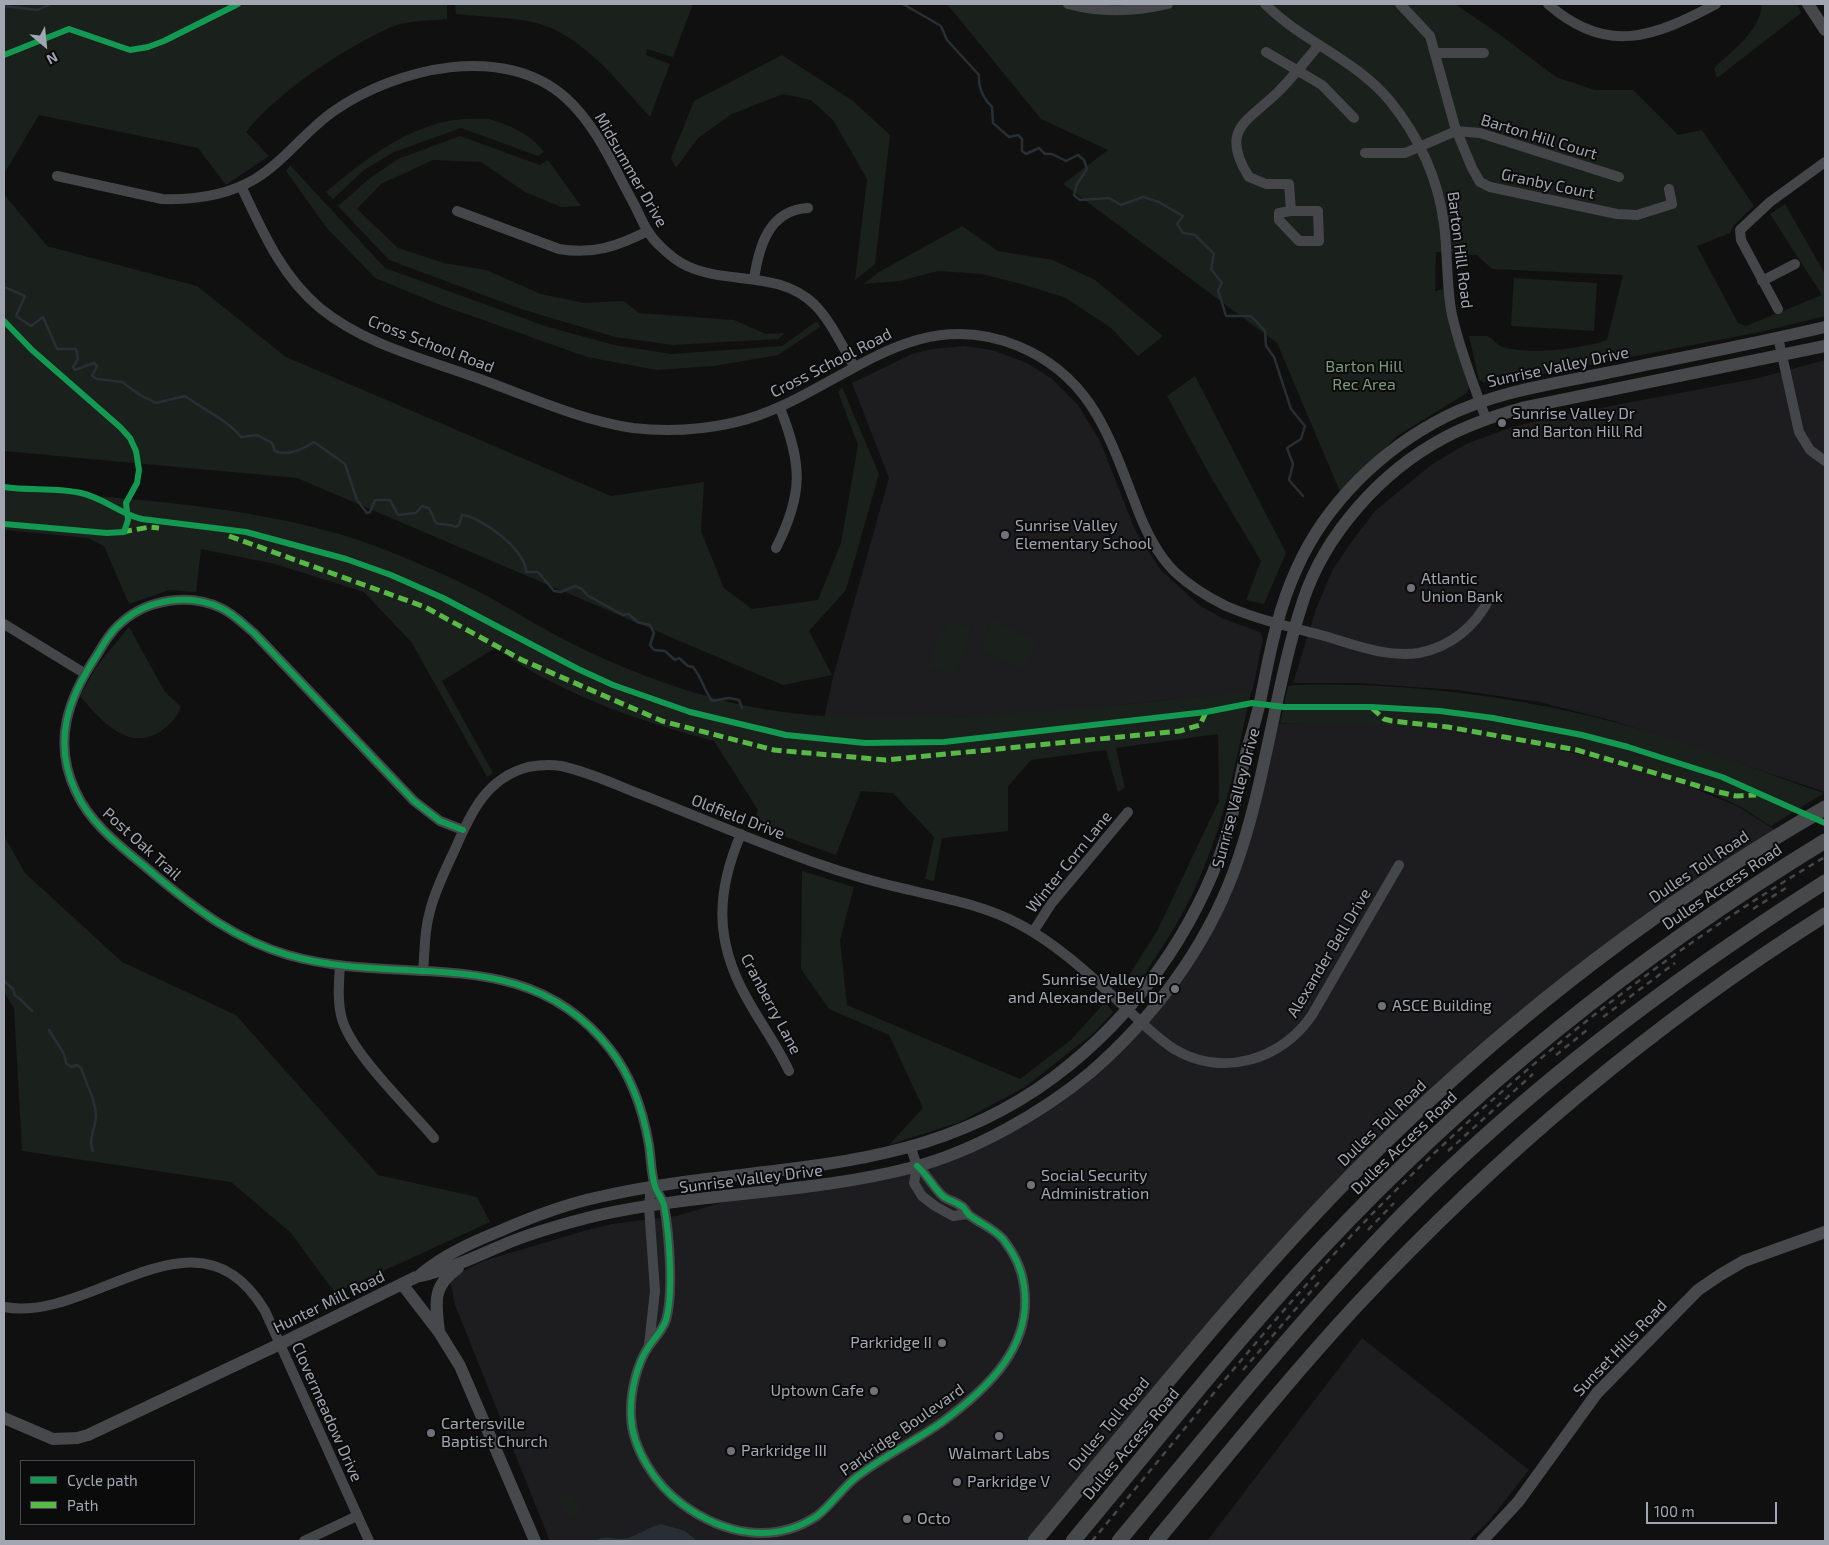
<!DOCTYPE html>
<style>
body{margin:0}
#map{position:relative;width:1829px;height:1545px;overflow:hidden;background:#101011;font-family:"Exo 2",sans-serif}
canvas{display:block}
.frame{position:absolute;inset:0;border:5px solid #a2a6b1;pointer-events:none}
.legend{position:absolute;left:20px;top:1460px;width:175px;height:65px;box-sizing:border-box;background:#0b0b0c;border:1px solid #47494e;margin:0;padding:6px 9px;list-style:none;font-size:15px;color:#a2a6b1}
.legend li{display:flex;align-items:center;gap:10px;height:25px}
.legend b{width:25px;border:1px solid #47494e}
.north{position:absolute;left:20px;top:20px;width:50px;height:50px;-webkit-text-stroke:4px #0b0b0c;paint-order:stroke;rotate:152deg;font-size:14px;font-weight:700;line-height:20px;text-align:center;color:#a2a6b1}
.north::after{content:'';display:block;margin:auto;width:18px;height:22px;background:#a2a6b1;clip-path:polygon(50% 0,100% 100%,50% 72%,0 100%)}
.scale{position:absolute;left:1646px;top:1502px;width:131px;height:22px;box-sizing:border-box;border:2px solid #a2a6b1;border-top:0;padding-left:6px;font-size:15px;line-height:18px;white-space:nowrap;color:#a2a6b1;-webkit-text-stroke:4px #0b0b0c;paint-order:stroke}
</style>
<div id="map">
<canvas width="1829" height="1545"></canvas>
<div class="frame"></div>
<ul class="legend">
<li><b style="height:6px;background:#139951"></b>Cycle path</li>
<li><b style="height:6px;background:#58b947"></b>Path</li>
</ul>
<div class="north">N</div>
<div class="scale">100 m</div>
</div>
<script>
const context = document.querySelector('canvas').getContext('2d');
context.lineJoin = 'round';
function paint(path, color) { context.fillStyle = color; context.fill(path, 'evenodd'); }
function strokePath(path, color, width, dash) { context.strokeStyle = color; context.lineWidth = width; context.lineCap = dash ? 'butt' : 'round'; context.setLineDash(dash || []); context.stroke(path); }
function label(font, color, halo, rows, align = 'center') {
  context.font = font + ' "Exo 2",sans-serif'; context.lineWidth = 4; context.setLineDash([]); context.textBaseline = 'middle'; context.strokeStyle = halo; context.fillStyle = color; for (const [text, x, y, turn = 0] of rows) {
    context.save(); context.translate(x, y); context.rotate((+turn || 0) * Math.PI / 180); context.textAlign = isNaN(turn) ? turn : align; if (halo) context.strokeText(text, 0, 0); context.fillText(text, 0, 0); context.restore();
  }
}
const built = new Path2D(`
 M964 346 992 350 1027 363 1051 378 1078 405 1100 441 1135 530 1160 569 1200 606 1224 619 1260 632 1263 639 1252 692 1038 713 931 718 824 719 833 677 889 478 852 383 912 354 932 349Z
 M1825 360V792L1614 721 1539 702 1458 690 1356 683H1293L1316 609 1333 569 1355 537 1375 511 1431 465 1466 444 1512 427 1563 415 1759 378Z
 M1324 722 1401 725 1511 739 1622 764 1683 784 1737 806 1782 834 1505 1034 1304 1224 1106 1457 1026 1541H550L455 1305 450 1280 463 1271 486 1260 584 1231 612 1224 676 1216 724 1202 901 1170 1023 1120 1115 1049 1194 952 1248 827 1271 724Z
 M1362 1338 1529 1470 1489 1521 1468 1541H1207Z`);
const green = new Path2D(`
 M4 4H447V19C431 21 410 20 394 26 347 46 277 92 246 132L269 156 226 185 198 148 39 115 4 174Z
 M455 4H693L673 57 647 49 646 55 670 64 650 117C618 82 582 33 532 22 508 17 481 17 456 14Z
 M947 4H1455L1499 34 1556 77 1595 90H1633L1678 135 1702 130 1754 206 1734 225 1730 233 1697 246 1738 323 1746 326 1822 295 1770 214 1785 204 1825 274V316L1760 332 1490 384 1479 380 1469 336H1488C1493 339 1498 346 1503 347 1530 355 1581 349 1607 340L1623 275 1492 269 1477 255 1436 252 1435 291 1444 289 1450 329 1469 387 1467 393 1397 436 1341 494 1277 343 1063 184 1108 150 1041 119Z
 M1762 4H1797L1801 13 1717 78 1714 68C1733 50 1760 31 1762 4Z
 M782 55 853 101 890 135 875 264 855 280 867 179 833 120 811 100 783 94 732 114 698 138 676 168 671 158 694 101Z
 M489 119C512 126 529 133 544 152L538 156 461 128 394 152 364 170 333 199 326 192C363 161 404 128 454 120 465 118 478 119 489 119Z
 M460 136 540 165 548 160 581 206 561 207 525 192 481 162 433 160 381 184 357 209 398 248 444 263 486 270 541 294 584 303 624 301 639 313 734 320 766 334 785 333 778 339 673 345 615 337 521 309 389 260 338 206 370 178 398 159Z
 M290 165 385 268 545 326 614 345 672 354 782 346 817 321 820 327 778 355 714 366 656 370 587 357 438 304 375 278 326 227 286 171Z
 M4 194 47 246 197 286 286 357 611 496 704 482 701 531 724 588 752 609 818 600 841 543 858 445 838 392 842 387 879 474 846 590 809 631 832 675 783 685 297 478 4 451Z
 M962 226 998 251 1053 260 1095 280 1163 336 1138 356 1110 327 1064 297 1021 284 982 274 938 271 900 281 863 284 879 272Z
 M1514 278 1597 283 1594 331 1511 326Z
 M1195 376 1286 553 1264 604 1246 600 1261 561 1208 472 1167 396Z
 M4 488C129 500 268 504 386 550 420 564 454 578 487 596 515 611 542 629 571 643 621 668 675 689 729 702 807 721 887 719 967 716 1062 711 1156 702 1251 691 1230 791 1215 872 1155 958 1148 968 1140 987 1127 988L1123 985 1157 931 1219 801 1218 734 1116 748 1125 788 1118 792 1106 750 1031 760 1008 786V831L942 838 934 881 925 879 934 837 893 793 861 791 836 855 753 825 758 810 714 741C657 726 601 708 548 680 529 671 512 659 495 648L442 681 493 773 487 777 412 643 364 592 275 564 201 549 196 592 169 590 129 604 104 546 88 538 4 530Z
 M994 619 1037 642 1022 670 980 649Z
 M950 620 972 627 955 674 929 667 941 628 946 630Z
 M129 627 165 692 181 707C176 719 171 723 161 731 129 753 100 720 80 696L96 667Z
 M1294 685C1393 682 1490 693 1586 715 1667 734 1745 766 1824 793L1771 826C1760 820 1750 812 1739 806 1710 791 1677 782 1646 772 1527 734 1404 722 1280 723L1288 686Z
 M4 836 25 873 122 962 236 1015 378 1175 477 1197 490 1222 335 1293 291 1233 231 1182 22 1151 14 1008 4 992Z
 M802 871 854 887 840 940 847 1005 1020 1079 1072 1039 1105 1002 1113 1012 1095 1032 1025 1087 960 1122 889 1145 923 1108 889 1035 829 1009 801 969Z
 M567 1492 582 1510 571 1519 556 1500Z`);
const water = new Path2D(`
 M661 1524 685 1531 697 1541H596C604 1534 614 1540 623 1539 636 1537 648 1527 661 1524Z`);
const stream = new Path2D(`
 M903 4 941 26 947 40 979 75C978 88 983 98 992 107L993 123 1009 137 1018 135 1022 139V151L1026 154 1039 148 1045 154H1052L1066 161 1078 155 1084 160 1087 169 1077 184 1074 195 1080 200 1109 198 1121 205 1143 197 1159 202 1183 216 1177 224 1183 233 1195 235 1214 254 1211 269 1222 283 1218 290 1226 316H1251L1265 331 1266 346 1274 357 1291 409 1305 426 1301 439 1287 448 1293 464 1289 480 1303 496
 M4 6 38 10 50 4
 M4 287 25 296 16 316 31 326 43 317 57 349H76L78 359 73 367 75 370 94 363 97 366 92 376 97 379 122 382 140 395 156 403 185 396C204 410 226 419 241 437L257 435 272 443 275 451C287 457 303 449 314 442L345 464 357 500 367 513 370 512 375 500H390L398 515 416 513 422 506 429 508 436 523C443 526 448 523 456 527L459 525 462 515C482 517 527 551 526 572H538L554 591 561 592 575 586 582 589 587 595 623 615 629 614 637 622 650 625 654 633 650 645 654 650 665 651 675 660 679 658 688 666 693 667C702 678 704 690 712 701L729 698 739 700 742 708
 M4 981 13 989 15 996 19 998 32 1011
 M49 1030 64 1054 66 1063 71 1067 77 1065 81 1068C86 1084 96 1100 96 1117 95 1128 88 1141 93 1151`);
const minor = new Path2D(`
 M1068 4C1101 13 1134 12 1168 4
 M1265 4C1303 42 1355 59 1390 101 1419 137 1438 178 1444 224 1448 254 1446 285 1452 315 1460 351 1474 385 1486 419
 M1400 4 1430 36 1455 127 1472 168 1480 182 1490 187 1617 214 1637 215 1672 204 1669 189
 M1548 4C1607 56 1654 37 1716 4
 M1266 52 1322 85 1354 118
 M1436 53H1484
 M1365 153H1405L1456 131 1480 133 1619 177
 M57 176 162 199C193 200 228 195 255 179 285 161 305 131 334 111 396 68 504 42 566 98 597 126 614 168 634 204 641 218 647 234 659 245 667 253 676 261 687 266 728 285 778 270 814 304 831 321 842 346 854 366
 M241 186C262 230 281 276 320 308 365 345 426 359 480 379 530 397 580 420 633 428 666 432 700 430 732 423 834 401 905 299 1018 346 1090 376 1108 433 1134 500 1143 525 1155 553 1175 572 1190 586 1208 597 1226 606 1256 619 1290 627 1321 635 1353 644 1386 658 1419 653 1450 647 1475 627 1489 599
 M457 211 559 249C593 255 618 246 648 231
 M1291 211 1289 184H1266L1249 177C1219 129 1247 122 1278 92 1293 77 1306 60 1319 45
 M1291 211H1318L1319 241H1299L1279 220V213Z
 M754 279C759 246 769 210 808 208
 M1762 281 1795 264
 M1778 309 1741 240 1740 230 1770 202 1825 162
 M1778 337 1799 432 1810 450 1825 461
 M776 548C804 493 802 464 780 408
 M4 624 84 673
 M463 830 440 821 414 801 254 633C243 624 234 614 221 608 190 593 148 599 122 622 111 631 104 643 97 655 68 698 52 742 76 792 92 827 126 850 155 875 196 909 236 940 288 955 401 988 525 940 610 1049 632 1077 643 1110 649 1145 651 1158 651 1174 655 1186 657 1193 662 1198 664 1205 669 1233 674 1293 666 1320 662 1331 656 1336 649 1346 636 1365 630 1394 631 1416 632 1449 656 1485 682 1504 723 1534 773 1545 817 1516 831 1505 841 1490 854 1479 881 1457 914 1442 942 1422 987 1389 1033 1347 1024 1286 1022 1269 1014 1253 1003 1239 993 1228 981 1224 969 1215 967 1213 965 1209 963 1207 955 1201 952 1202 944 1197 934 1189 928 1175 917 1166
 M741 834C716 892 715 940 745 995 759 1021 777 1045 789 1071
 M1033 932 1051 904 1128 812
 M340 965C339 983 337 1001 342 1019 352 1054 409 1108 434 1138
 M423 971C425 952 424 933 429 915 434 892 446 869 456 847 471 812 487 778 528 767 539 765 550 764 561 766 590 772 618 786 645 796 701 818 756 842 813 862 844 873 877 883 910 890 946 899 983 905 1017 923 1058 944 1093 978 1127 1009 1142 1023 1157 1038 1174 1049 1222 1078 1282 1060 1312 1015L1399 865
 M911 1148 917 1166 914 1183 922 1196 935 1206 953 1216 968 1214
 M4 1307C92 1324 197 1196 265 1311L369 1541
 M649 1345 655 1291 649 1207 650 1195 655 1187
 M304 1541 357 1516`);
const major = new Path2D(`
 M1808 4 1825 30
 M421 1274C445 1254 473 1242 502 1230 534 1216 566 1204 599 1197 760 1160 912 1183 1054 1077 1134 1017 1194 933 1226 838 1233 815 1238 790 1243 766 1248 744 1255 724 1260 702 1269 657 1277 611 1297 568 1326 503 1382 449 1445 417 1495 392 1551 384 1606 373 1679 358 1753 344 1825 327
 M402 1284 439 1332 460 1366 535 1541
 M439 1332C436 1303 431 1287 458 1268
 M4 1418 53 1439 77 1438 88 1435 280 1344 416 1277C449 1270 479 1255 510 1242 538 1231 570 1222 599 1215 703 1192 811 1194 914 1167 975 1151 1043 1112 1091 1072 1153 1018 1205 949 1234 871 1266 784 1274 689 1303 601 1325 534 1381 472 1442 439 1467 425 1494 416 1522 408L1825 346
 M1482 1541 1518 1502 1597 1393 1698 1290 1720 1275 1744 1261 1825 1232`);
const highway = new Path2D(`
 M1035 1541C1148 1406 1257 1267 1383 1144 1515 1015 1665 900 1825 808
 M1073 1541C1155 1443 1234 1342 1322 1248 1470 1090 1640 954 1825 841
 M1119 1541C1212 1430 1302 1317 1404 1213 1530 1086 1674 978 1825 882
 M1156 1541C1221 1463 1285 1383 1354 1308 1494 1158 1652 1024 1825 915`);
const rail = new Path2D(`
 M1753 909 1789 886
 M1603 1017 1675 963
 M1556 1055 1587 1030
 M1448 1151 1533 1074
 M1368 1230 1394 1203
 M1243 1370 1320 1281
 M1092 1541C1185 1430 1274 1314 1376 1210 1511 1074 1660 954 1825 857`);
const quiet = new Path2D(`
 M122 532 150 527 159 528
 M229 536 425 607 522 660 662 721 774 750 886 760 1180 731 1200 725 1206 712
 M1372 708 1384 719 1392 721 1448 727 1577 750 1715 791 1736 796 1756 795`);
const cycleway = new Path2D(`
 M4 55 69 29 130 50 148 47 164 41 238 4
 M4 321 32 350 120 427 130 438 136 451 139 470 137 483 126 503 128 520 124 532 107 533 4 524
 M4 487C29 491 56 487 81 493 104 498 120 514 142 519L246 532 346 559 391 575 443 598 578 669 613 685 690 712 786 735 865 743 944 742 1206 712 1252 703 1284 707H1371L1440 711 1493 718 1582 735 1628 747 1722 777 1825 823
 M463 830 440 821 414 801 254 633C243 624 234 614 221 608 190 593 148 599 122 622 111 631 104 643 97 655 68 698 52 742 76 792 92 827 126 850 155 875 196 909 236 940 288 955 401 988 525 940 610 1049 632 1077 643 1110 649 1145 651 1158 651 1174 655 1186 657 1193 662 1198 664 1205 669 1233 674 1293 666 1320 662 1331 656 1336 649 1346 636 1365 630 1394 631 1416 632 1449 656 1485 682 1504 723 1534 773 1545 817 1516 831 1505 841 1490 854 1479 881 1457 914 1442 942 1422 987 1389 1033 1347 1024 1286 1022 1269 1014 1253 1003 1239 993 1228 981 1224 969 1215 967 1213 965 1209 963 1207 955 1201 952 1202 944 1197 934 1189 928 1175 917 1166`);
const markers = [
 [1502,423,5,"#6f7279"],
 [1005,535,5,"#6f7279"],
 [1411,588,5,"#6f7279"],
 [1175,989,5,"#6f7279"],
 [1382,1006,5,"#6f7279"],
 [1031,1185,5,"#6f7279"],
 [942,1343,5,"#6f7279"],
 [874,1391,5,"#6f7279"],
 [431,1433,5,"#6f7279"],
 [999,1436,5,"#6f7279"],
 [731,1451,5,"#6f7279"],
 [957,1482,5,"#6f7279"],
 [907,1519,5,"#6f7279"]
];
const streetNames = [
 ["Barton Hill Court",1539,137,17],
 ["Midsummer Drive",631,170,60],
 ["Granby Court",1548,184,12],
 ["Barton Hill Road",1460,250,83],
 ["Cross School Road",431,344,21],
 ["Cross School Road",831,363,-27],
 ["Sunrise Valley Drive",1558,367,-12],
 ["Sunrise Valley Drive",1236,798,-75],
 ["Oldfield Drive",738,817,21],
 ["Post Oak Trail",142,844,42],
 ["Winter Corn Lane",1069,862,-51],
 ["Dulles Toll Road",1699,867,-34],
 ["Dulles Access Road",1722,887,-34],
 ["Alexander Bell Drive",1329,953,-59],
 ["Cranberry Lane",771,1004,62],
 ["Dulles Toll Road",1382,1123,-44],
 ["Dulles Access Road",1404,1143,-44],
 ["Sunrise Valley Drive",751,1179,-7],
 ["Hunter Mill Road",329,1302,-26],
 ["Sunset Hills Road",1620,1348,-46],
 ["Clovermeadow Drive",327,1412,66],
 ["Dulles Toll Road",1109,1424,-50],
 ["Parkridge Boulevard",902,1430,-35],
 ["Dulles Access Road",1131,1444,-50]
];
const parkNames = [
 ["Barton Hill",1364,367],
 ["Rec Area",1364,385]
];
const poiNames = [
 ["Sunrise Valley Dr",1512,414],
 ["and Barton Hill Rd",1512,432],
 ["Sunrise Valley",1015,526],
 ["Elementary School",1015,544],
 ["Atlantic",1421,579],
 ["Union Bank",1421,597],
 ["Sunrise Valley Dr",1165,980,"right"],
 ["and Alexander Bell Dr",1165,998,"right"],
 ["ASCE Building",1392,1006],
 ["Social Security",1041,1176],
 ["Administration",1041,1194],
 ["Parkridge II",932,1343,"right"],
 ["Uptown Cafe",864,1391,"right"],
 ["Cartersville",441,1424],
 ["Baptist Church",441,1442],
 ["Parkridge III",741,1451],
 ["Walmart Labs",999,1454,"center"],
 ["Parkridge V",967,1482],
 ["Octo",917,1519]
];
paint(built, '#1d1d1f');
paint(green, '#1a201b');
paint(water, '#282f34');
strokePath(stream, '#282f34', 2.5);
strokePath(minor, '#454649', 10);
strokePath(major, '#47484b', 12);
strokePath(highway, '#47484a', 15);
strokePath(rail, '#464749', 2.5, [6, 5]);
strokePath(quiet, '#58b947', 5, [10, 5]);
strokePath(cycleway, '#139951', 6);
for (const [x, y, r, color] of markers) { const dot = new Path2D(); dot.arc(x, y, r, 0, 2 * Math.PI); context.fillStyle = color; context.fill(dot); strokePath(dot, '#0b0b0c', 2); }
label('16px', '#a2a6b1', '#0b0b0c', streetNames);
label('16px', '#7a9a7d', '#0b0b0c', parkNames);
label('16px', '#a2a6b1', '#0b0b0c', poiNames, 'left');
</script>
